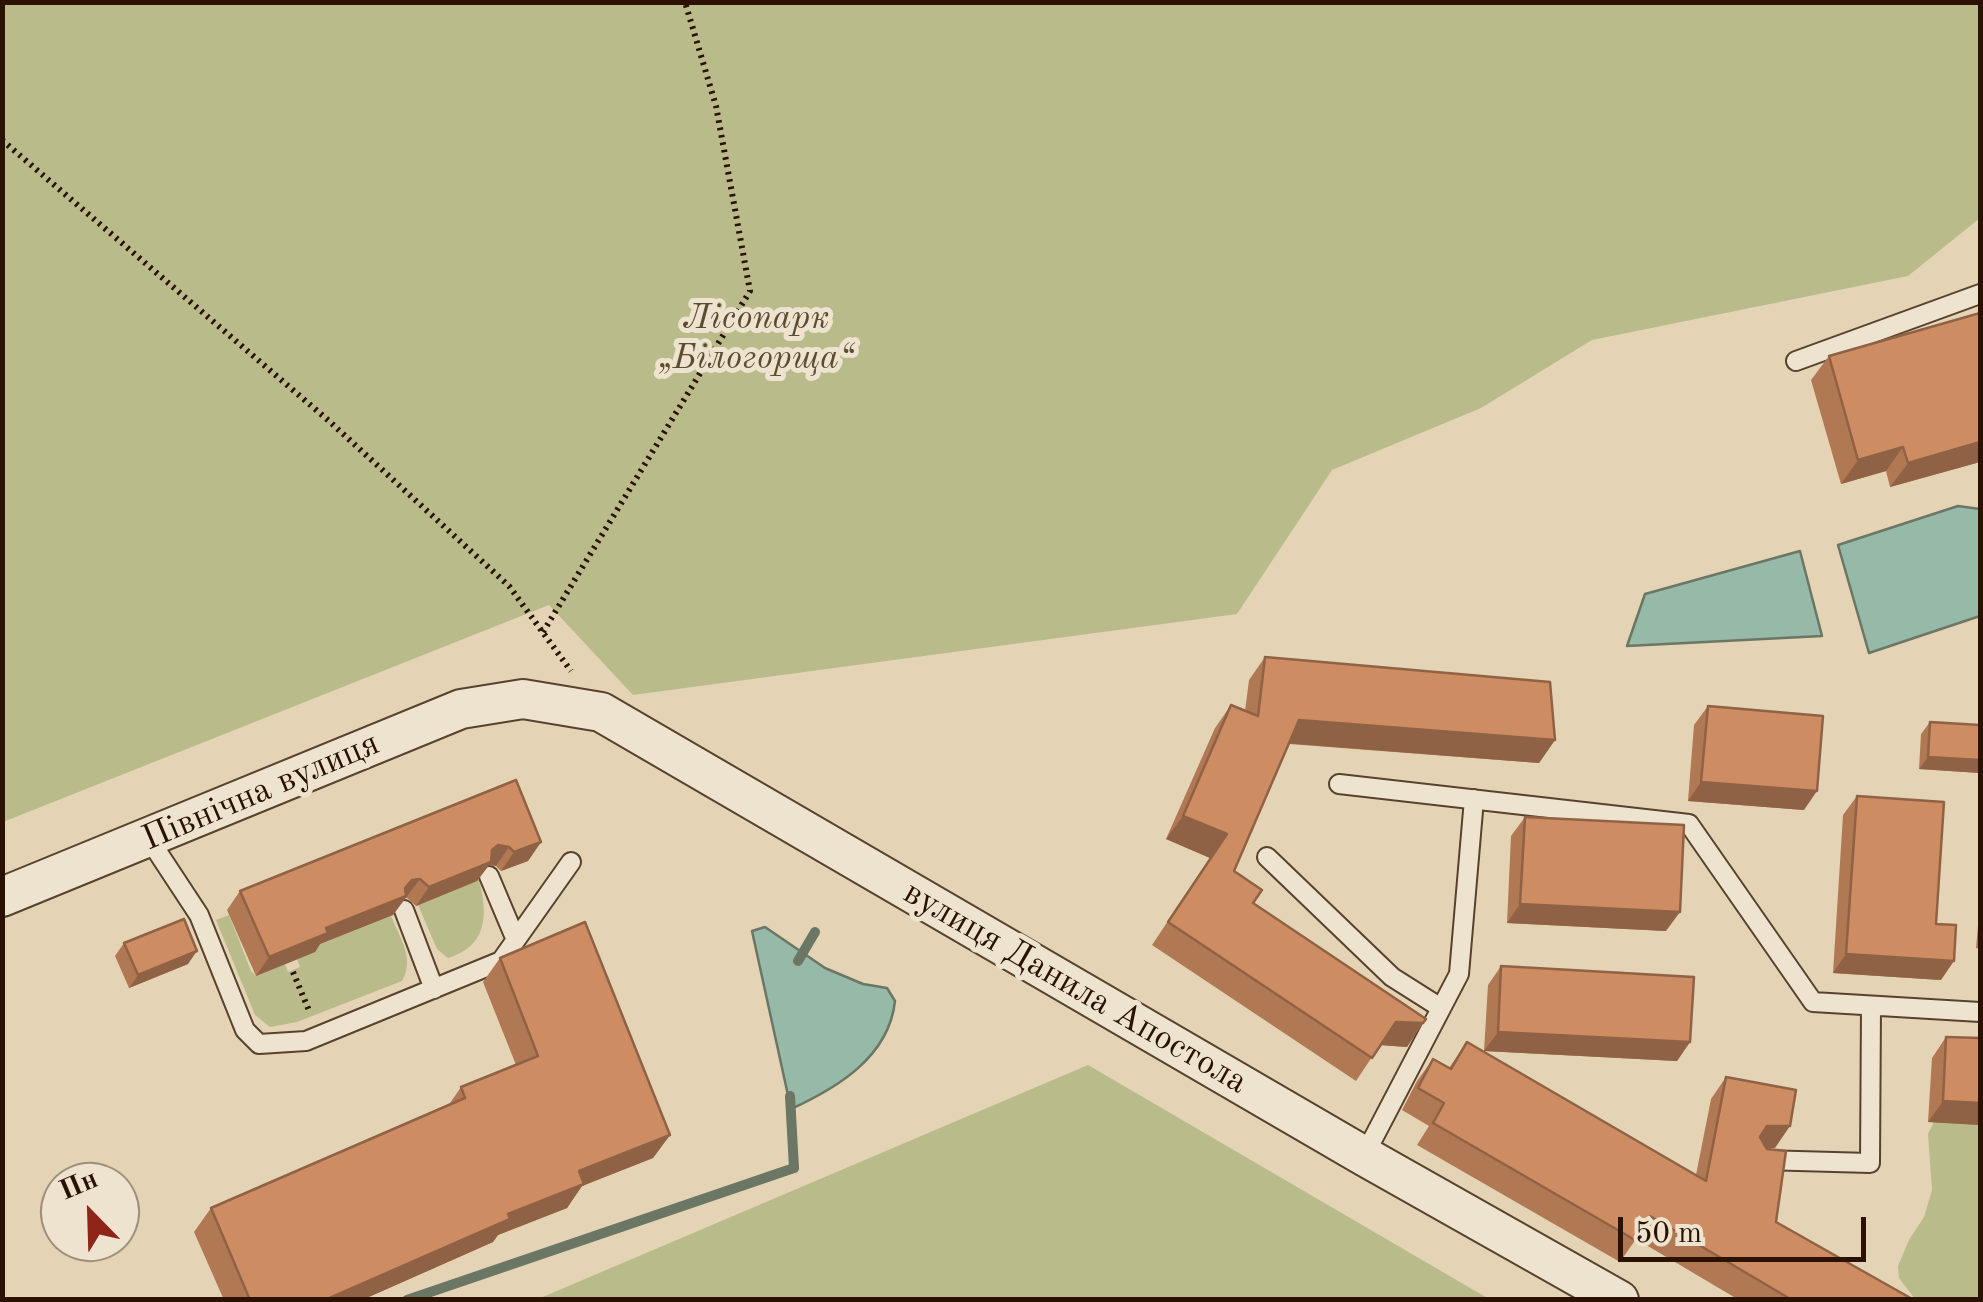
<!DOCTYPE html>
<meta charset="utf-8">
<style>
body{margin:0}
#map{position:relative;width:1983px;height:1302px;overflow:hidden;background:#e4d4b5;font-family:"Old Standard TT",serif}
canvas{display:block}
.frame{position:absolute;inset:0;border:5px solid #2a1100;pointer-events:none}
.north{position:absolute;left:40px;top:1162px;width:100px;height:100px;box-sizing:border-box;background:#ede3cf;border:2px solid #9f8f7c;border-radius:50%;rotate:337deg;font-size:28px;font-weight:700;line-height:40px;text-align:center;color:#2a1100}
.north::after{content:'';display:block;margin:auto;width:35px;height:45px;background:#8f2418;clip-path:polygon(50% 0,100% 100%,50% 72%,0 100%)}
.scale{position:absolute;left:1618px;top:1217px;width:248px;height:45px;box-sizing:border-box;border:5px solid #2a1100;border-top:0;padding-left:12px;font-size:30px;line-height:35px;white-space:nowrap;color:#2a1100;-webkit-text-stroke:8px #ede3cf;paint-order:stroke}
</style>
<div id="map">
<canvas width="1983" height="1302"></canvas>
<div class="frame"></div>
<div class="north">Пн</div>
<div class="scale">50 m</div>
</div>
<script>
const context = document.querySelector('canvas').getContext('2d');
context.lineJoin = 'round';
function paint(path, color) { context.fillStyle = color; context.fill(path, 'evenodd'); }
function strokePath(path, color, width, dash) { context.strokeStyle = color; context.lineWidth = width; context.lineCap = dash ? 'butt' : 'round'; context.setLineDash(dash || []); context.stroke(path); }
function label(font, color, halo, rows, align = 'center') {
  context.font = font + ' "Old Standard TT",serif'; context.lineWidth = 10; context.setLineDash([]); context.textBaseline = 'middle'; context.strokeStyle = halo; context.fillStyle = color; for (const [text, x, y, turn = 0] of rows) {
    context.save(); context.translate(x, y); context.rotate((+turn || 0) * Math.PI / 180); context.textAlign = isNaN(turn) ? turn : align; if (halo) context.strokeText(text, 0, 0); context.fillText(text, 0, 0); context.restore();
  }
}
const green = new Path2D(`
 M3 2 1980 3V218L1908 276 1592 340 1481 408 1332 470 1237 614 633 695 549 605 3 822Z
 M479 880C488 914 488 946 448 958L437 949 418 905Z
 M229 915 251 971 256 976 285 964 288 972 300 967 297 959 313 947 391 916C400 938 415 959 402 981L297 1022 270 1027 255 1015 216 920Z
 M1088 1065 1489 1299H538Z
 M1980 1100V1299H1915L1899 1278 1898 1266 1909 1240 1924 1217 1932 1190 1928 1134 1941 1108Z`);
const water = new Path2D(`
 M1958 506 1980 509V616L1869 653 1838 545Z
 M1800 551 1822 636 1627 646 1645 594Z
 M765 927 825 968 863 984 887 988 895 1001C889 1057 837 1088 791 1109L752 931Z`);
const stream = new Path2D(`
 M798 961 815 932
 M407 1300 794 1168 790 1096`);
const path = new Path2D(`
 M2 140 329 421 509 586 571 671
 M543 632 750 291 716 106 685 2
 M293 972 310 1013`);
const service = new Path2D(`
 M1796 361 1980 294
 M1339 784 1689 824 1813 1002 1980 1012
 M149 839 199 915 245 1030 259 1044 306 1041 501 961 571 862
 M1267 857 1392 977 1441 1008
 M489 876 516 940
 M404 910 434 989
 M1364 1156 1459 974 1474 799
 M1762 1160 1870 1163 1871 1006`);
const minor = new Path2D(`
 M2 897 461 709 523 699 601 712 1364 1156 1619 1300`);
const wall = new Path2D(`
 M1829 356 1980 462 1890 487 1886 471 1841 484 1811 380Z
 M1265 657 1555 740 1539 763 1289 744 1234 871 1253 903 1423 1023 1407 1047 1380 1045 1356 1081 1152 945 1210 858 1166 839 1215 728 1231 705 1245 711 1249 680Z
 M1708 706 1804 810 1688 801 1694 725Z
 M1930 722 1980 725V773L1919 769 1921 734Z
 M1857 796 1936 924 1941 980 1833 973 1843 815Z
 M1525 817 1666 931 1507 923 1511 836Z
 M541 842 528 861 501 871 496 866 489 865 477 881 416 906 407 898H404L393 915 320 944 315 952 256 976 227 910 240 891Z
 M1980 903V949L1976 948Z
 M124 943 188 964 129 988 115 956Z
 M500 958 670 1135 653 1158 582 1186 567 1208 498 1235 493 1242 362 1300H224L194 1232 211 1208 448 1106 461 1087 516 1065 483 982Z
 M1501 966 1690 1042 1677 1061 1484 1051 1488 985Z
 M1946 1037 1980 1038V1125L1928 1122 1932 1058Z
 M1467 1042 1696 1175 1711 1099 1726 1077 1775 1148H1766L1776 1222 1914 1300H1739L1636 1239 1620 1262 1417 1145 1429 1126 1402 1110 1417 1081 1433 1059 1449 1068Z`);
const shadedWall = new Path2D(`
 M1980 442V462L1890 487 1908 463Z
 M1903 447 1886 471 1841 484 1858 460Z
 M1299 720 1555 740 1539 763 1283 743Z
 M1928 757 1980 760V773L1919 769Z
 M1701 782 1817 791 1804 810 1688 801Z
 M1183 816 1227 834 1210 858 1166 839Z
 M541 842 528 861 501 871 514 852Z
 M498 845 509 847 496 866 489 865 477 881 416 906 429 887Z
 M420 879 393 915 320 944 315 952 256 976 269 957 326 928 412 880Z
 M1520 904 1680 912 1666 931 1507 923Z
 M197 951 188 964 129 988 138 975Z
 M1846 954 1954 961 1941 980 1833 973Z
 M1396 1022 1423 1023 1407 1047 1380 1045Z
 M1498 1032 1690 1042 1677 1061 1484 1051Z
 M1943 1101 1980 1103V1125L1928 1122Z
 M1767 1126H1790L1775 1148 1752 1149Z
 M670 1135 653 1158 582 1186 567 1208 498 1235 493 1242 362 1300H325L508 1214 579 1171Z`);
const building = new Path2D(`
 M1980 313V442L1908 463 1903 447 1858 460 1829 356Z
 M1265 657 1550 682 1555 740 1299 720 1234 871 1262 890 1253 903 1426 1019 1423 1023 1396 1022 1372 1058 1168 922 1227 834 1183 816 1231 705 1258 716Z
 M1708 706 1823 716 1817 791 1701 782Z
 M1930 722 1980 725V760L1928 757Z
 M516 780 541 842 514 852 509 847 498 845 492 850 491 862 429 887 420 879 412 880 405 888 406 896 326 928 328 933 269 957 240 891Z
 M1857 796 1944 802 1936 924 1956 925 1954 961 1846 954Z
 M1525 817 1684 825 1680 912 1520 904Z
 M184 919 197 951 138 975 124 943Z
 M585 922 670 1135 579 1171 584 1184 508 1214 510 1219 325 1300H250L211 1208 465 1098 461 1087 538 1056 500 958Z
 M1501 966 1694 977 1690 1042 1498 1032Z
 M1946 1037 1980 1038V1103L1943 1101Z
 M1467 1042 1706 1181 1726 1077 1796 1090 1790 1126H1767L1760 1137 1767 1149 1786 1151 1776 1222 1914 1300H1792L1650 1216 1635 1240 1433 1123 1444 1103 1418 1088 1433 1059 1451 1069Z`);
const parkNames = [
 ["Лісопарк",756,319],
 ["„Білогорща“",756,359]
];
const streetNames = [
 ["Північна вулиця",261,792,-23],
 ["вулиця Данила Апостола",1075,988,30]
];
paint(green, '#b9bb8a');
paint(water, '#96b9a8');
strokePath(water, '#6b7665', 2.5);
strokePath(stream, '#6b7665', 10);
strokePath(service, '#58422d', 22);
strokePath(minor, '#58422d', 42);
strokePath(path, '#2a1100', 6, [2.5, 5]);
strokePath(service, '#ede3cf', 18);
strokePath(minor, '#ede3cf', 38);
paint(wall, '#b17854');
paint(shadedWall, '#906245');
paint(building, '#ce8c62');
strokePath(building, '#906245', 2.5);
label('italic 35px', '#5c4c30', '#ede3cf', parkNames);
label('35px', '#2a1100', '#ede3cf', streetNames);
</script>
